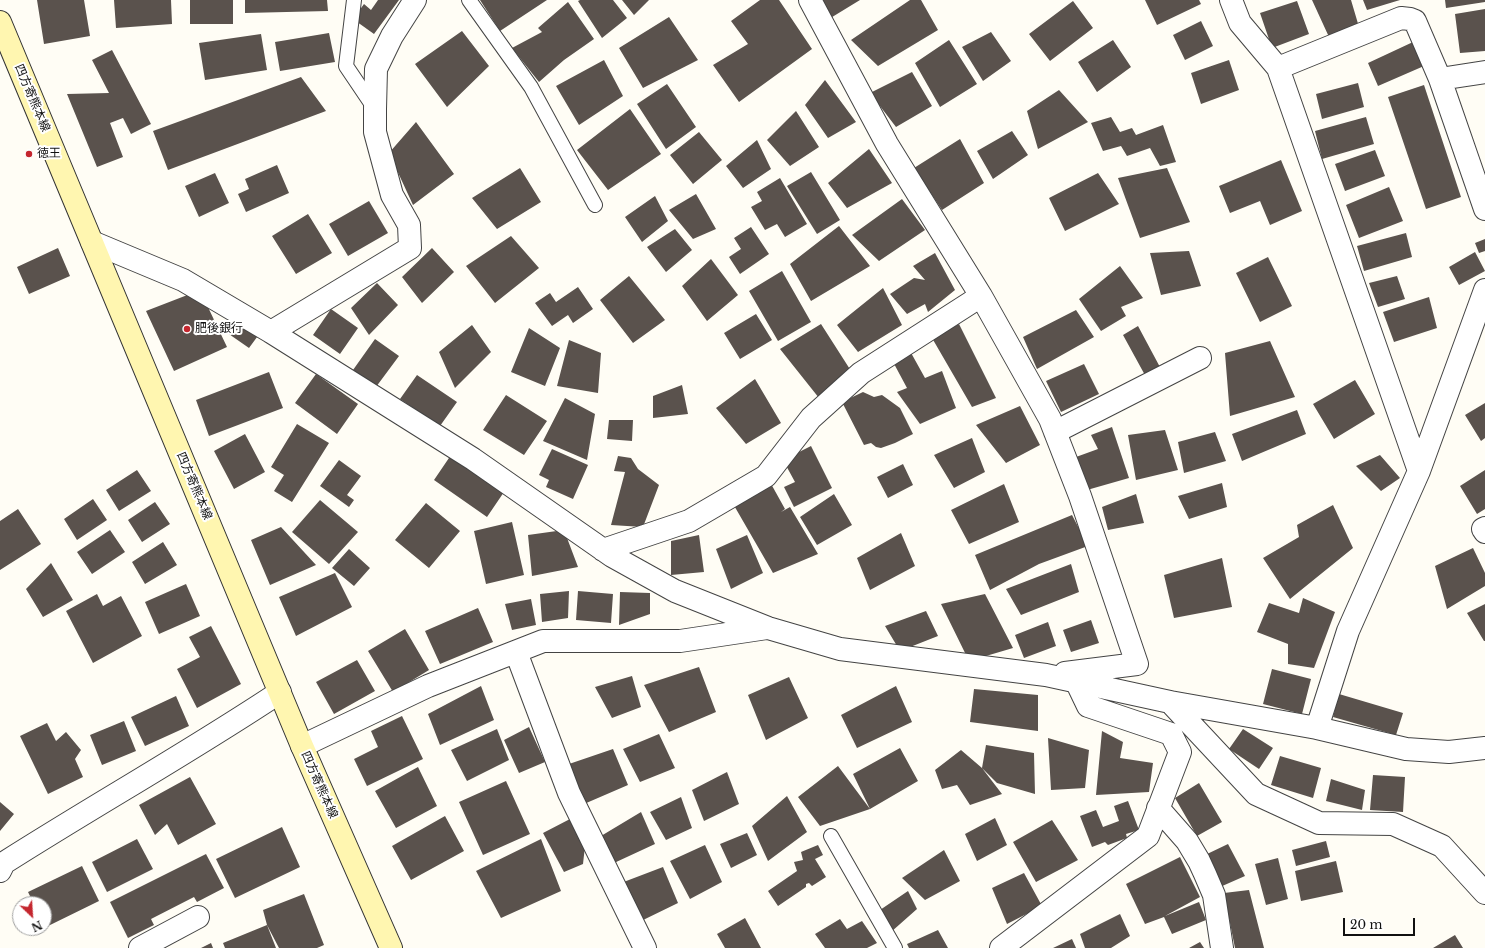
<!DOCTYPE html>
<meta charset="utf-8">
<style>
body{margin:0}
#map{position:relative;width:1485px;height:948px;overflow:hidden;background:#fffdf5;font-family:"Libre Baskerville",serif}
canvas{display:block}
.north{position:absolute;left:12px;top:896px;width:40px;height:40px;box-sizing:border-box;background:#fff;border:1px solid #a0a0a0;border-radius:50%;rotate:155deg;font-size:11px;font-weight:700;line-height:16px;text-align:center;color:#111}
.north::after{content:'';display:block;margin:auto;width:14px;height:18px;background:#c4262e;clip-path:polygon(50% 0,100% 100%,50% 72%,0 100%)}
.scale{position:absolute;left:1343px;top:918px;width:72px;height:18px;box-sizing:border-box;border:2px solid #111;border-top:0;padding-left:5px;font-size:12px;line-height:14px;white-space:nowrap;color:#111;-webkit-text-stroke:3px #fff;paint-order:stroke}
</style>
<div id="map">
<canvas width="1485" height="948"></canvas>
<div class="north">N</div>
<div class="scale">20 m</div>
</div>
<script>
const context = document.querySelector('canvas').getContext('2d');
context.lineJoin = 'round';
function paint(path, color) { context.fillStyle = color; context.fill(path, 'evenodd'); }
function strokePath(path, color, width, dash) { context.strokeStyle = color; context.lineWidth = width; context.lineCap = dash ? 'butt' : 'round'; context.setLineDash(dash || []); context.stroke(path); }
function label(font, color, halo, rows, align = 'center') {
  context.font = font + ' "Libre Baskerville","Noto Sans JP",serif'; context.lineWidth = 4; context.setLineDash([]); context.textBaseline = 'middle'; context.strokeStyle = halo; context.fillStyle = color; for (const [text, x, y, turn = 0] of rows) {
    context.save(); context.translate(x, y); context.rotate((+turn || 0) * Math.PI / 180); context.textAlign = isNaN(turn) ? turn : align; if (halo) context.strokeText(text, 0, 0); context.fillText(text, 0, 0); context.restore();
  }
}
const building = new Path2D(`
 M37 0H84L90 36 44 44Z
 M114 0H171L172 24 116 28Z
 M190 0H233V24H190Z
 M245 0H327L328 11 245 13Z
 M378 0H399L374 34 353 19 364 4 371 10Z
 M480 0H547L500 31Z
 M580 0H613L627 18 602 38 578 1Z
 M622 0H649L634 15Z
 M760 0H779L812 49 739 102 713 65 748 44 731 21Z
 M811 0H860L824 22Z
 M910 0H921L938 30 878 66 851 40Z
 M1145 0H1199L1201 4 1157 25Z
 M1312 0H1351L1359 27 1329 37Z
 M1363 0H1400L1367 10Z
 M1445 0H1485V2L1446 8Z
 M1073 1 1093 28 1050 61 1029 34Z
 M1297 1 1309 34 1272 48 1260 13Z
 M568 2 594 39 564 60 539 82 512 48 542 32 538 28Z
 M1485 9V51L1460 53 1455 14Z
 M669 17 698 60 643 88 619 48Z
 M1201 21 1213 46 1185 60 1173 35Z
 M462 31 489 66 447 107 415 64Z
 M991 32 1011 61 983 81 962 47Z
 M329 33 335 62 280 71 275 42Z
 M261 34 267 70 205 80 199 43Z
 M949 40 977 84 940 107 915 63Z
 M1113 40 1131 67 1097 92 1078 62Z
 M1413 42 1424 66 1378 86 1368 63Z
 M112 50 151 124 131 134 123 118 110 123 123 157 97 167 67 94 109 93 92 60Z
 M604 60 623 96 579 125 556 86Z
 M1229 60 1239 90 1201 104 1191 73Z
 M912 72 932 106 896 127 870 93Z
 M301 77 326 111 168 170 153 131Z
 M825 80 856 122 828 138 805 105Z
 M1358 83 1364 107 1322 119 1316 94Z
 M667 84 696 127 666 149 637 104Z
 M1424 85 1461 197 1426 209 1388 97Z
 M1059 90 1088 122 1038 149 1027 111Z
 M630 109 661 154 608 190 577 150Z
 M796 111 819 147 790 166 767 140Z
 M1111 117 1120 132 1132 128 1136 135 1163 125 1176 162 1160 166 1150 148 1127 156 1121 146 1103 151 1091 123Z
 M1366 117 1374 144 1322 159 1315 131Z
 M416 122 454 174 413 205 389 153Z
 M1012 131 1028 155 993 179 977 151Z
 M699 132 722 160 693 184 670 155Z
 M960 139 984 183 942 210 914 168Z
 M757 140 771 169 743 188 726 166Z
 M869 149 892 183 847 208 828 183Z
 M1375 150 1385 176 1345 191 1335 164Z
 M1281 160 1302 211 1270 225 1260 201 1230 213 1219 186Z
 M277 165 289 193 246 212 238 194 249 189 245 179Z
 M520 168 541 202 497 229 472 198Z
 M1167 168 1190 222 1140 238 1118 178Z
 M811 172 840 220 817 234 787 186Z
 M215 173 229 203 199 217 185 186Z
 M1098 173 1119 204 1065 231 1049 198Z
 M780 178 807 224 785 237 777 224 765 230 751 207 762 201 757 192Z
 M1389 187 1403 221 1359 238 1346 205Z
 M696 194 716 229 693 239 669 210Z
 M655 196 668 221 642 242 625 217Z
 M902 199 925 230 879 261 852 235Z
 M369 201 388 233 348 256 329 224Z
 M308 214 332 253 296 274 272 236Z
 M839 226 870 266 811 301 790 264Z
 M751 227 769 254 740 274 729 257 741 249 734 238Z
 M675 229 692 250 666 272 647 247Z
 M1406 233 1412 257 1364 271 1357 246Z
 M511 236 539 268 495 303 466 266Z
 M1485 239V251L1479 253 1475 243Z
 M58 248 70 276 29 294 17 267Z
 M432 248 454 272 422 303 402 277Z
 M1189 251 1201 286 1161 295 1150 253Z
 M1475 252 1485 271 1459 285 1449 267Z
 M935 253 955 290 928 312 925 304 907 314 890 294 914 278 925 280 913 266Z
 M1268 257 1292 306 1260 322 1236 273Z
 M711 259 738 295 707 321 682 286Z
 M1120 266 1143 298 1121 307 1126 316 1101 331 1079 299Z
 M782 271 811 322 778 341 749 291Z
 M629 276 665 320 633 343 600 300Z
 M1397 276 1405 299 1378 307 1369 283Z
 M377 283 398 305 369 335 351 308Z
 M578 287 593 309 573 323 568 315 552 326 535 303 550 293 556 302Z
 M883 288 902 325 858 352 837 325Z
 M190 294 206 303 227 347 174 371 146 311Z
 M1429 297 1437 328 1394 342 1383 312Z
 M331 309 358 328 340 354 313 335Z
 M1076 310 1094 337 1037 369 1023 337Z
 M756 314 772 340 740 359 724 333Z
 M237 318 260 333 249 348 226 332Z
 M821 324 853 374 819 398 780 349Z
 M959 324 996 398 972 407 932 338Z
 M472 325 491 352 455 388 439 352Z
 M1138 326 1161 369 1146 377 1123 335Z
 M529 328 560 348 545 386 511 372Z
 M375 339 399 356 376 387 353 370Z
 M569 340 601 353 598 393 557 386Z
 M1270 341 1295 397 1230 416 1225 353Z
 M910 351 925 378 942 371 956 408 920 424 897 392 907 388 892 360Z
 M1084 364 1099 394 1061 412 1046 381Z
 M269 372 283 408 209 436 196 400Z
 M316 374 358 404 337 434 295 403Z
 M417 375 457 402 440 426 400 399Z
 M755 379 781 423 746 444 716 408Z
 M1355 380 1375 414 1334 439 1313 404Z
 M682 385 688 414 653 418V396Z
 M863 392 874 397 882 395 900 408 913 434 895 443 881 448 876 447 871 443 864 445 842 402Z
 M506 395 547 421 524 455 483 430Z
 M565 398 595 414 587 460 543 441Z
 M1485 403V438L1481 441 1465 415Z
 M1020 406 1040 445 1006 463 976 425Z
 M1297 410 1306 434 1242 461 1232 434Z
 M609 420H633L632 441 607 439Z
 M297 424 329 443 292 502 274 491 284 475 271 467Z
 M1112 427 1129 478 1087 490 1076 457 1098 449 1091 435Z
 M1165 430 1178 470 1136 480 1128 435Z
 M1215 432 1226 461 1184 473 1178 442Z
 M245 434 265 472 234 489 214 451Z
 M972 438 985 472 954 488 934 455Z
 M811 446 832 488 794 507 784 487 795 482 783 460Z
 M552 449 588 465 573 499 546 487 549 480 539 475Z
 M451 455 504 492 487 517 434 480Z
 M1380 455 1400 478 1381 491 1356 466Z
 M618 456 631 458 638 469 659 485 643 527 611 525 625 472 614 471Z
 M339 460 361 476 347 495 354 500 349 507 320 486Z
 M903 464 913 485 888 498 877 477Z
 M137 470 151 491 119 511 106 490Z
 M1485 470V509L1477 514 1460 486Z
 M770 482 785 509 781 512 790 507 818 554 773 573 732 502Z
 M1222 483 1227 507 1189 519 1178 496Z
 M1004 484 1019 522 969 544 951 510Z
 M834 494 852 525 817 545 800 517Z
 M1136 494 1144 523 1108 530 1102 507Z
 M93 499 107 520 77 540 64 519Z
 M320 500 358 532 329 564 292 532Z
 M155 502 170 524 142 542 128 520Z
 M426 503 460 531 429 568 395 540Z
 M1333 505 1353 548 1290 599 1263 558 1299 537 1297 525Z
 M18 509 41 544 0 570V521Z
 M1072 515 1088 546 1039 564 990 590 975 555Z
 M512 522 524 575 486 584 474 531Z
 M281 527 316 565 270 585 251 540Z
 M110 530 125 552 92 574 77 552Z
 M564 530 578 567 532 576 528 535Z
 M901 533 915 566 870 590 857 558Z
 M699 535 704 572 671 575V541Z
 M747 535 763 573 731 589 716 549Z
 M163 542 177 565 145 584 132 562Z
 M1473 548 1485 573V586L1447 609 1435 566Z
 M349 549 370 568 354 586 332 568Z
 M1222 558 1232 607 1174 618 1164 575Z
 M51 563 73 600 43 617 26 589Z
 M1071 564 1079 592 1021 615 1006 589Z
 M335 573 352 607 296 636 279 597Z
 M186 584 200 616 159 634 145 602Z
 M569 591 568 618 542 622 540 594Z
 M578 591 613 594 611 623 576 620Z
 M620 592 650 593V614L619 625Z
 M97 594 103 606 121 596 142 636 93 663 66 611Z
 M985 594 1013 648 969 661 941 604Z
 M1303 598 1335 612 1314 668 1288 664V644L1257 632 1269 603 1299 613Z
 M531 599 536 625 512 630 505 604Z
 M1485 604V641H1484L1467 613Z
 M478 608 493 642 440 664 425 631Z
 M926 611 938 636 900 651 885 626Z
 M1091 620 1099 643 1071 652 1063 630Z
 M1048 622 1056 646 1024 658 1015 635Z
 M211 626 241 684 197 708 177 669 200 657 189 637Z
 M405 629 429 670 393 692 368 651Z
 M357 660 375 691 334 714 316 682Z
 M699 667 716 712 669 732 644 685Z
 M1272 669 1311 679 1302 714 1263 704Z
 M632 676 641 707 612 718 595 687Z
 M789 677 808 718 766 740 748 695Z
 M481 686 494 720 440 745 428 714Z
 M896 686 912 722 857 748 841 715Z
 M974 689 1038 695V731L970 722Z
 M1339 694 1403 713 1396 735 1333 717Z
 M176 696 189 726 145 746 131 717Z
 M402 716 423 759 367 786 354 759 378 747 371 731Z
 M124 721 136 751 102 765 90 735Z
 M47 723 56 741 66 732 81 750 75 759 83 777 48 794 20 736Z
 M529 727 545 762 519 773 504 740Z
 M497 729 509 760 467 781 451 750Z
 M1243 729 1273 748 1259 769 1229 749Z
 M1102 731 1123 742 1120 758 1153 763 1149 792 1096 795Z
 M659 734 675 768 640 782 623 749Z
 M1048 738 1089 750 1085 788 1051 790Z
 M986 745 1034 753 1035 794 997 783 982 768 1002 794 970 805 957 785 942 789 935 770 961 750 982 768Z
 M900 748 918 781 870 809 853 774Z
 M613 749 628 785 584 804 569 764Z
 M1280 756 1321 768 1313 798 1271 785Z
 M838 766 870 809 820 826 798 797Z
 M418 767 437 806 396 828 375 791Z
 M727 772 739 804 704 821 692 790Z
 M1373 775 1405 777 1403 812 1370 810Z
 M190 777 216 824 178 845 167 824 155 835 139 805Z
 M1331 779 1365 790 1362 810 1326 801Z
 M506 781 530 834 483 855 459 802Z
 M1199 783 1222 822 1197 836 1175 798Z
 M787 796 807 832 768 861 752 826Z
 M681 797 692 828 666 840 650 812Z
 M1128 801 1139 830 1126 834 1127 838 1108 845 1105 842 1092 847 1080 816 1096 810 1103 827 1119 821 1114 806Z
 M0 802 14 814 0 831Z
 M641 812 655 844 614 863 601 836Z
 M445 816 464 851 411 880 392 846Z
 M995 818 1007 845 977 861 965 834Z
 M570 819 585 846 583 864 564 872 543 833Z
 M1052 820 1078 860 1036 882 1013 842Z
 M282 827 300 867 235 898 216 859Z
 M747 833 757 855 731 868 720 844Z
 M137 839 153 869 107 892 92 862Z
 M541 839 561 891 501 918 476 871Z
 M1326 841 1330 857 1296 866 1292 850Z
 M1228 844 1245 876 1220 887 1205 855Z
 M705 845 722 882 690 899 670 861Z
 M818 845 823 855 815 859 826 877 812 886 809 883 806 884V887L778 906 768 891 797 871 794 862 803 860 801 852Z
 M944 850 960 881 925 900 902 878Z
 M206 854 224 888 197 902 194 897 151 919 154 925 128 938 110 902Z
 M1180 857 1200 897 1165 916 1199 902 1206 920 1172 934 1164 917 1145 924 1126 884Z
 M1278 858 1288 899 1266 905 1255 864Z
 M1336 861 1343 892 1301 901 1295 871Z
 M82 866 99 901 46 927 44 924V904H34L28 892Z
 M663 867 678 903 639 922 621 883Z
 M1024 873 1042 906 1007 924 992 888Z
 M1249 890 1264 948H1235L1224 893Z
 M908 891 917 909 891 932 880 910Z
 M304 894 324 945 317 948H279L267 925 263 910Z
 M1120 914 1130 936 1111 948H1085L1080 934Z
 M745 918 761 948H725L717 934Z
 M840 919 847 929 862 921 877 943 867 948H825L815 934Z
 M267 925 276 948H225L223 943Z
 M938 930 948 948H909L907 944Z
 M1455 935 1463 948H1433Z
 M1072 939 1076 948H1053Z
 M1200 942 1204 948H1189Z
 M211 943 213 948H201Z`);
const lane = new Path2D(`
 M354 0 346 66 375 109
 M469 0 531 87 595 205
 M831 836 895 948`);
const street = new Path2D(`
 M810 0 887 144 981 296 1050 419 1080 496 1137 664 1065 673
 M1231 0 1240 23 1278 68 1419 471
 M1278 68 1401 18 1410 19 1415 21 1440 79 1485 209
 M1440 79 1485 72
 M92 242 183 280 271 332 473 459 612 556 675 591 768 628 840 649 1046 675 1170 702 1317 728 1406 749 1449 752 1485 748
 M271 332 410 248 409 225 392 195 375 132V109L376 69 392 36 415 0
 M1055 432 1200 358
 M1485 528 1483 529 1485 532
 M603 550 689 521 766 476 811 418 861 373 981 296
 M516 652 569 793 645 948
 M1170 702 1256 794 1319 823 1393 824 1442 846 1485 893
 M1317 728 1348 631 1419 471 1485 290
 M302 746 428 686 543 641H680L767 628
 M1158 808 1187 841 1199 861 1205 874 1214 895 1222 948
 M0 871 4 863C95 805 190 752 280 692
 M140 948 198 917
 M1001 948 1148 836 1180 752 1171 734 1088 706 1076 681`);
const secondary = new Path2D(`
 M0 22 302 746 391 948`);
const markers = [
 [29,154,4,"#c4262e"],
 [187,329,4,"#c4262e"]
];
const streetNames = [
 ["四方寄熊本線",32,98,67],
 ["四方寄熊本線",194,486,67],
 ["四方寄熊本線",319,785,66]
];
const poiNames = [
 ["徳王",37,154],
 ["肥後銀行",195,329]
];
paint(building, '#5a524d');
strokePath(lane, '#444', 16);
strokePath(street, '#444', 24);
strokePath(secondary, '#333', 24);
strokePath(lane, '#fff', 14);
strokePath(street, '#fff', 22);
strokePath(secondary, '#fff6b0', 22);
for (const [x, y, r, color] of markers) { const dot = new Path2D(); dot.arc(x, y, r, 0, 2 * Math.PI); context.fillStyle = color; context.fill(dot); strokePath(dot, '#fff', 1.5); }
label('12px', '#111', '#fff', streetNames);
label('12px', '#111', '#fff', poiNames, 'left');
</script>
